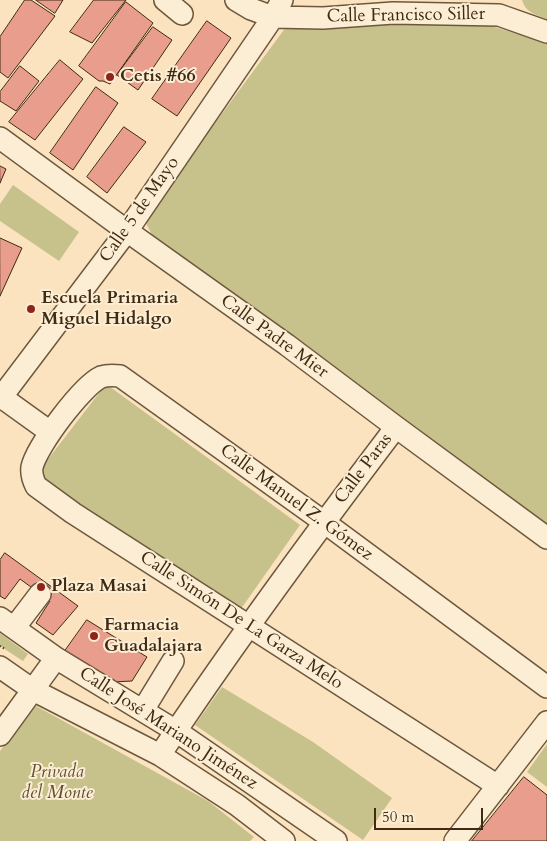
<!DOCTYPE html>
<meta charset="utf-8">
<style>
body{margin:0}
#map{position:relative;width:547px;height:841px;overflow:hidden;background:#fbe3bf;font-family:Cardo,serif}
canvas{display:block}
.scale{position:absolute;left:374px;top:808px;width:109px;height:22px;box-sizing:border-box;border:2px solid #3f2a12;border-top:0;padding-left:6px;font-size:15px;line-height:18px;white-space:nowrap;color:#3f2a12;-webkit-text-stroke:4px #fcedd5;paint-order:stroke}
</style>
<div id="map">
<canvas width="547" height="841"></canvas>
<div class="scale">50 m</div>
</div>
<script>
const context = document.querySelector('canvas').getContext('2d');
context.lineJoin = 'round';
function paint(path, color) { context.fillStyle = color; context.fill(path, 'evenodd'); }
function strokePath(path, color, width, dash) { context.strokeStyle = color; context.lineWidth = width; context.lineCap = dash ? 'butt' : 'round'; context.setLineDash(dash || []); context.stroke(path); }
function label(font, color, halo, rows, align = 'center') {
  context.font = font + ' Cardo,serif'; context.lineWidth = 4; context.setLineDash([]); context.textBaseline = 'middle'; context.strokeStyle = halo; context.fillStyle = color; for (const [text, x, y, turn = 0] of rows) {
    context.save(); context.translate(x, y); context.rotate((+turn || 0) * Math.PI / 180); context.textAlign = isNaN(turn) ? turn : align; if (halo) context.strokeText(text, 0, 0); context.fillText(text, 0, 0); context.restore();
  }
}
const green = new Path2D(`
 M522 0H547V19C536 15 525 12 522 0Z
 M481 23 547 43V523L152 235 144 219 286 27Z
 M13 185 79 232 59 261 0 221V204Z
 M106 384 300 525 238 613 35 476Z
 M0 633 28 654 23 661 0 646Z
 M222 687 313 742 392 798 363 840 195 725Z
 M36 706 208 801 254 837 250 841H0V751Z
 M547 744V787L527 772Z`);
const building = new Path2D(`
 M25 0H31L55 16 8 78 0 72V37Z
 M36 0H63L55 13Z
 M94 0H126L92 43 70 32Z
 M126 2 153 23 110 84 103 81H99L79 66Z
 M207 21 231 38 177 116 152 99Z
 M153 27 172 40 138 90 117 75Z
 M60 60 83 79 35 140 9 122Z
 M20 66 39 81 16 111 0 101V92Z
 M96 87 118 103 73 170 50 153Z
 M124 127 146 142 107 193 87 177Z
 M0 166 6 169 0 183Z
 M0 238 22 248 0 296Z
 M5 553 78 606 53 635 36 623 50 601 20 579 5 599 0 596V560Z
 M87 620 147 657 132 681 112 682 65 651Z
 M524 777 547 795V841H472Z`);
const path = new Path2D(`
 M0 646 5 649`);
const minor = new Path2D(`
 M165 0 182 14
 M236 0 251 9 273 17 323 18 393 13 499 15 547 32
 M0 138 127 231 287 345 396 427 547 538
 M0 396 50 432
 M0 399 127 231 273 17 282 0
 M0 618 56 658 176 731 336 841
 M14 628 40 594
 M0 667 33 690 160 755 237 805 284 841
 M143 710 173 661
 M0 735 56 658
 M160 755C234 643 314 535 396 427
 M498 786 73 513 36 486C33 480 31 474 32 467 37 446 82 386 101 377 107 375 113 375 120 376L324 522 547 687
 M455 841 547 722`);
const markers = [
 [110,77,5,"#8f2418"],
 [31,309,5,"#8f2418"],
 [41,587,5,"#8f2418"],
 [94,636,5,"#8f2418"]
];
const streetNames = [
 ["Calle Francisco Siller",406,16,-1],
 ["Calle 5 de Mayo",140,210,-55],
 ["Calle Padre Mier",274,337,36],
 ["Calle Paras",364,469,-53],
 ["Calle Manuel Z. Gómez",296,503,36],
 ["Calle Simón De La Garza Melo",241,621,33],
 ["Calle José Mariano Jiménez",168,729,33]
];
const poiNames = [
 ["Cetis #66",120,77],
 ["Escuela Primaria",41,299],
 ["Miguel Hidalgo",41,320],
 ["Plaza Masai",51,587],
 ["Farmacia",104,626],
 ["Guadalajara",104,647]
];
const parkNames = [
 ["Privada",57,773],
 ["del Monte",57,794]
];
paint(green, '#c7c18c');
paint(building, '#e99d8d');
strokePath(building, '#3f2a12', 1);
strokePath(minor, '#6e583d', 24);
strokePath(path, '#3f2a12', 2.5, [1, 2.5]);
strokePath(minor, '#fcedd5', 21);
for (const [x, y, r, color] of markers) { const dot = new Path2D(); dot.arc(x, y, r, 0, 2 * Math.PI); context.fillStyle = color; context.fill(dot); strokePath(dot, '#fcedd5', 2); }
label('18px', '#3f2a12', '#fcedd5', streetNames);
label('bold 18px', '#3f2a12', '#fcedd5', poiNames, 'left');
label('italic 18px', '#615030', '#fcedd5', parkNames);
</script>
